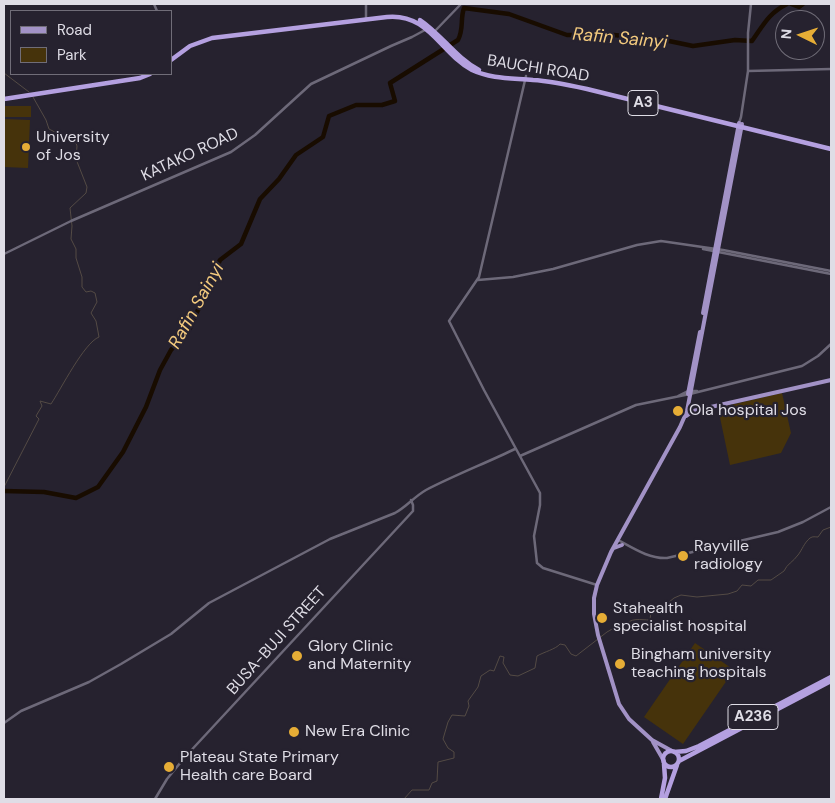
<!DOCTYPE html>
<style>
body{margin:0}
#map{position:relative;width:835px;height:803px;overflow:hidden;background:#26222f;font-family:"DM Sans",sans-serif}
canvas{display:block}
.frame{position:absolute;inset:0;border:5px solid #dfdde6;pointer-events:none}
.legend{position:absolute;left:10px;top:10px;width:162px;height:65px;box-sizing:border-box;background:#26222f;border:1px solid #706d78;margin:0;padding:6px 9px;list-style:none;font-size:15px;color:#dfdde6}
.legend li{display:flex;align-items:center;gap:10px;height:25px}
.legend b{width:25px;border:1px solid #706d78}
.north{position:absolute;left:775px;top:10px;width:50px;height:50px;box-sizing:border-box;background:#26222f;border:1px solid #706d78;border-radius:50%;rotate:274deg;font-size:14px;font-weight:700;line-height:20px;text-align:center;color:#dfdde6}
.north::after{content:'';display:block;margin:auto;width:18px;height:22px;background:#e6ad36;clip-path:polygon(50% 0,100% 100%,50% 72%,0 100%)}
</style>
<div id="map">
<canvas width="835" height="803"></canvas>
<div class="frame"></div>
<ul class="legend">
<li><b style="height:6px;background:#a292c6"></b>Road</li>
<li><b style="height:14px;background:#46330b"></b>Park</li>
</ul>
<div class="north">N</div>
</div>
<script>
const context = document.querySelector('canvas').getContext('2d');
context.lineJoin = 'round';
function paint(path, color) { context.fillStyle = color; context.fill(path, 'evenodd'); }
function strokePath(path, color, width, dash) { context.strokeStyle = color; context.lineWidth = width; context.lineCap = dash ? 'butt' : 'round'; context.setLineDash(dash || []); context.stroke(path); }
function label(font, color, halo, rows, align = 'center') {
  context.font = font + ' "DM Sans",sans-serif'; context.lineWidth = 4.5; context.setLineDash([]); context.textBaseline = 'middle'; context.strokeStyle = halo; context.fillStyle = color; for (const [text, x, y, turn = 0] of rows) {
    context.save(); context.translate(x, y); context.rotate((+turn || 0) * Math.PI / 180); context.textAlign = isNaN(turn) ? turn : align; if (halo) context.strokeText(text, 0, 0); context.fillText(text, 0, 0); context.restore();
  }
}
const green = new Path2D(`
 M4 106H31V117H4Z
 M4 119 30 120 28 168 4 167Z
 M782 393 791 433 781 453 730 465 718 408Z
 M695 643 734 670 683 744 644 717Z`);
const stream = new Path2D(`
 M4 73 29 92
 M4 487 39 419 36 416 42 406 40 401 51 404C61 389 84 343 99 337L96 321 91 313 97 302 95 293 91 291 86 292 82 287V277L76 258V249L71 239 72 226 70 208 86 193 87 187 76 159 77 146 76 143 49 129 46 120 33 97
 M404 799 412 790H429L432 783 437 781 438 762 454 758V752L448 748 443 739 448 722 452 715 465 716 469 706 468 701 478 687 481 676 490 670 494 671 500 656 504 657 503 663 510 675 518 676 535 668 537 656C544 652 556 649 560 644L565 645 571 654 576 656 607 632 614 628 625 626C630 617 641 620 650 620L651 611 663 607 674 598 681 595 697 597 728 594 737 591 742 585 751 586 758 580H771L784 571C787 564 793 562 798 555 802 550 804 543 810 538 813 536 815 537 818 537L823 530 831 527`);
const river = new Path2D(`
 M791 4 799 7 803 4
 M4 491 44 492 76 498 98 487 123 452 146 407 160 370 171 350 190 328 220 260 241 244 260 199 279 179 296 155 323 137 329 116 356 105H382L395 101 390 83 458 40C464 29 460 19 464 8L509 14 567 35H614L669 41 693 46 735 40 752 41C764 24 769 13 787 4`);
const tertiary = new Path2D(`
 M154 4 157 11
 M366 4V20
 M435 31 461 4
 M748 71 831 69
 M526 76 479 277 449 321 484 390 540 493V505L534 536 537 563 543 568 597 585
 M739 123 741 117 748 71V33L751 4
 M703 249 831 274
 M4 254 71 221 231 152 255 135 311 84 391 46 412 37 425 30
 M478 280 513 277 553 269 637 245 661 241 723 250 831 271
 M678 396 688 391H697
 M520 456 636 405 690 394 802 366 818 356 831 344
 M618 540C633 548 649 559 667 558L778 532 803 522 831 507
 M4 723 21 711 89 682 121 664 171 634 209 603 330 539 395 513C406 507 414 497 426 490 455 475 486 463 515 449
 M155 799 167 779 185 757 413 511V505L411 500`);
const primary = new Path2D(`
 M703 313 739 123
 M688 394 700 332
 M686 416 693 411 831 380
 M614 548 622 545
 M653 742 664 761
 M672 751 652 740 629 719 619 704 598 635 594 614V598L597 585 611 552 680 427 687 411 742 124`);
const trunk = new Path2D(`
 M420 20C441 34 456 58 479 70
 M171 60 190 46 212 38 387 17C429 13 440 53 472 70 491 79 513 78 533 80 551 81 569 85 587 89L831 149
 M4 99 140 78 150 74
 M663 759a8 8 0 1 1 16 0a8 8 0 1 1-16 0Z
 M674 752 686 751 699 746 831 677
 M679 761 831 681
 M661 799 665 778 664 764
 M665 799 677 765`);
const markers = [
 [26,147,5,"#e6ad36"],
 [678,411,6,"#e6ad36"],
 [683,556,6,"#e6ad36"],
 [602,618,6,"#e6ad36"],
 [297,656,6,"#e6ad36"],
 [620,664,6,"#e6ad36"],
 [294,732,6,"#e6ad36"],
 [169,767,6,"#e6ad36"]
];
const shields = [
 [643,103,30],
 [753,717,50]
];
const shieldNames = [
 ["A3",643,103],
 ["A236",753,717]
];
const streetNames = [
 ["BAUCHI ROAD",538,69,9],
 ["KATAKO ROAD",190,155,-25],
 ["BUSA-BUJI STREET",277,641,-48]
];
const poiNames = [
 ["University",36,138],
 ["of Jos",36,156],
 ["Ola hospital Jos",689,411],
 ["Rayville",694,547],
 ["radiology",694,565],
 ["Stahealth",613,609],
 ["specialist hospital",613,627],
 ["Glory Clinic",308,647],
 ["and Maternity",308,665],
 ["Bingham university",631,655],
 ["teaching hospitals",631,673],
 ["New Era Clinic",305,732],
 ["Plateau State Primary",180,758],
 ["Health care Board",180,776]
];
const waterNames = [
 ["Rafin Sainyi",620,39,5],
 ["Rafin Sainyi",197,306,-61]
];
paint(green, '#46330b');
strokePath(stream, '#544b45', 1);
strokePath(river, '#180c00', 4.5);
strokePath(tertiary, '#6d6979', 2.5);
strokePath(primary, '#a292c6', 4);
strokePath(trunk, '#b4a0e0', 4.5);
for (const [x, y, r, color] of markers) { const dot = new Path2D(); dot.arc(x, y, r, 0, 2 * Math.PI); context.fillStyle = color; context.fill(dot); strokePath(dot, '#26222f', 2); }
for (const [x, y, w] of shields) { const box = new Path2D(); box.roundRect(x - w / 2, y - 12.5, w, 25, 4); context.fillStyle = '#26222f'; context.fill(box); strokePath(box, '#dfdde6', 1); }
label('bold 15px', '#dfdde6', null, shieldNames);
label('16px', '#dfdde6', '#26222f', streetNames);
label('16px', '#dfdde6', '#26222f', poiNames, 'left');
label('italic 18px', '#f3ca7e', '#26222f', waterNames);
</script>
